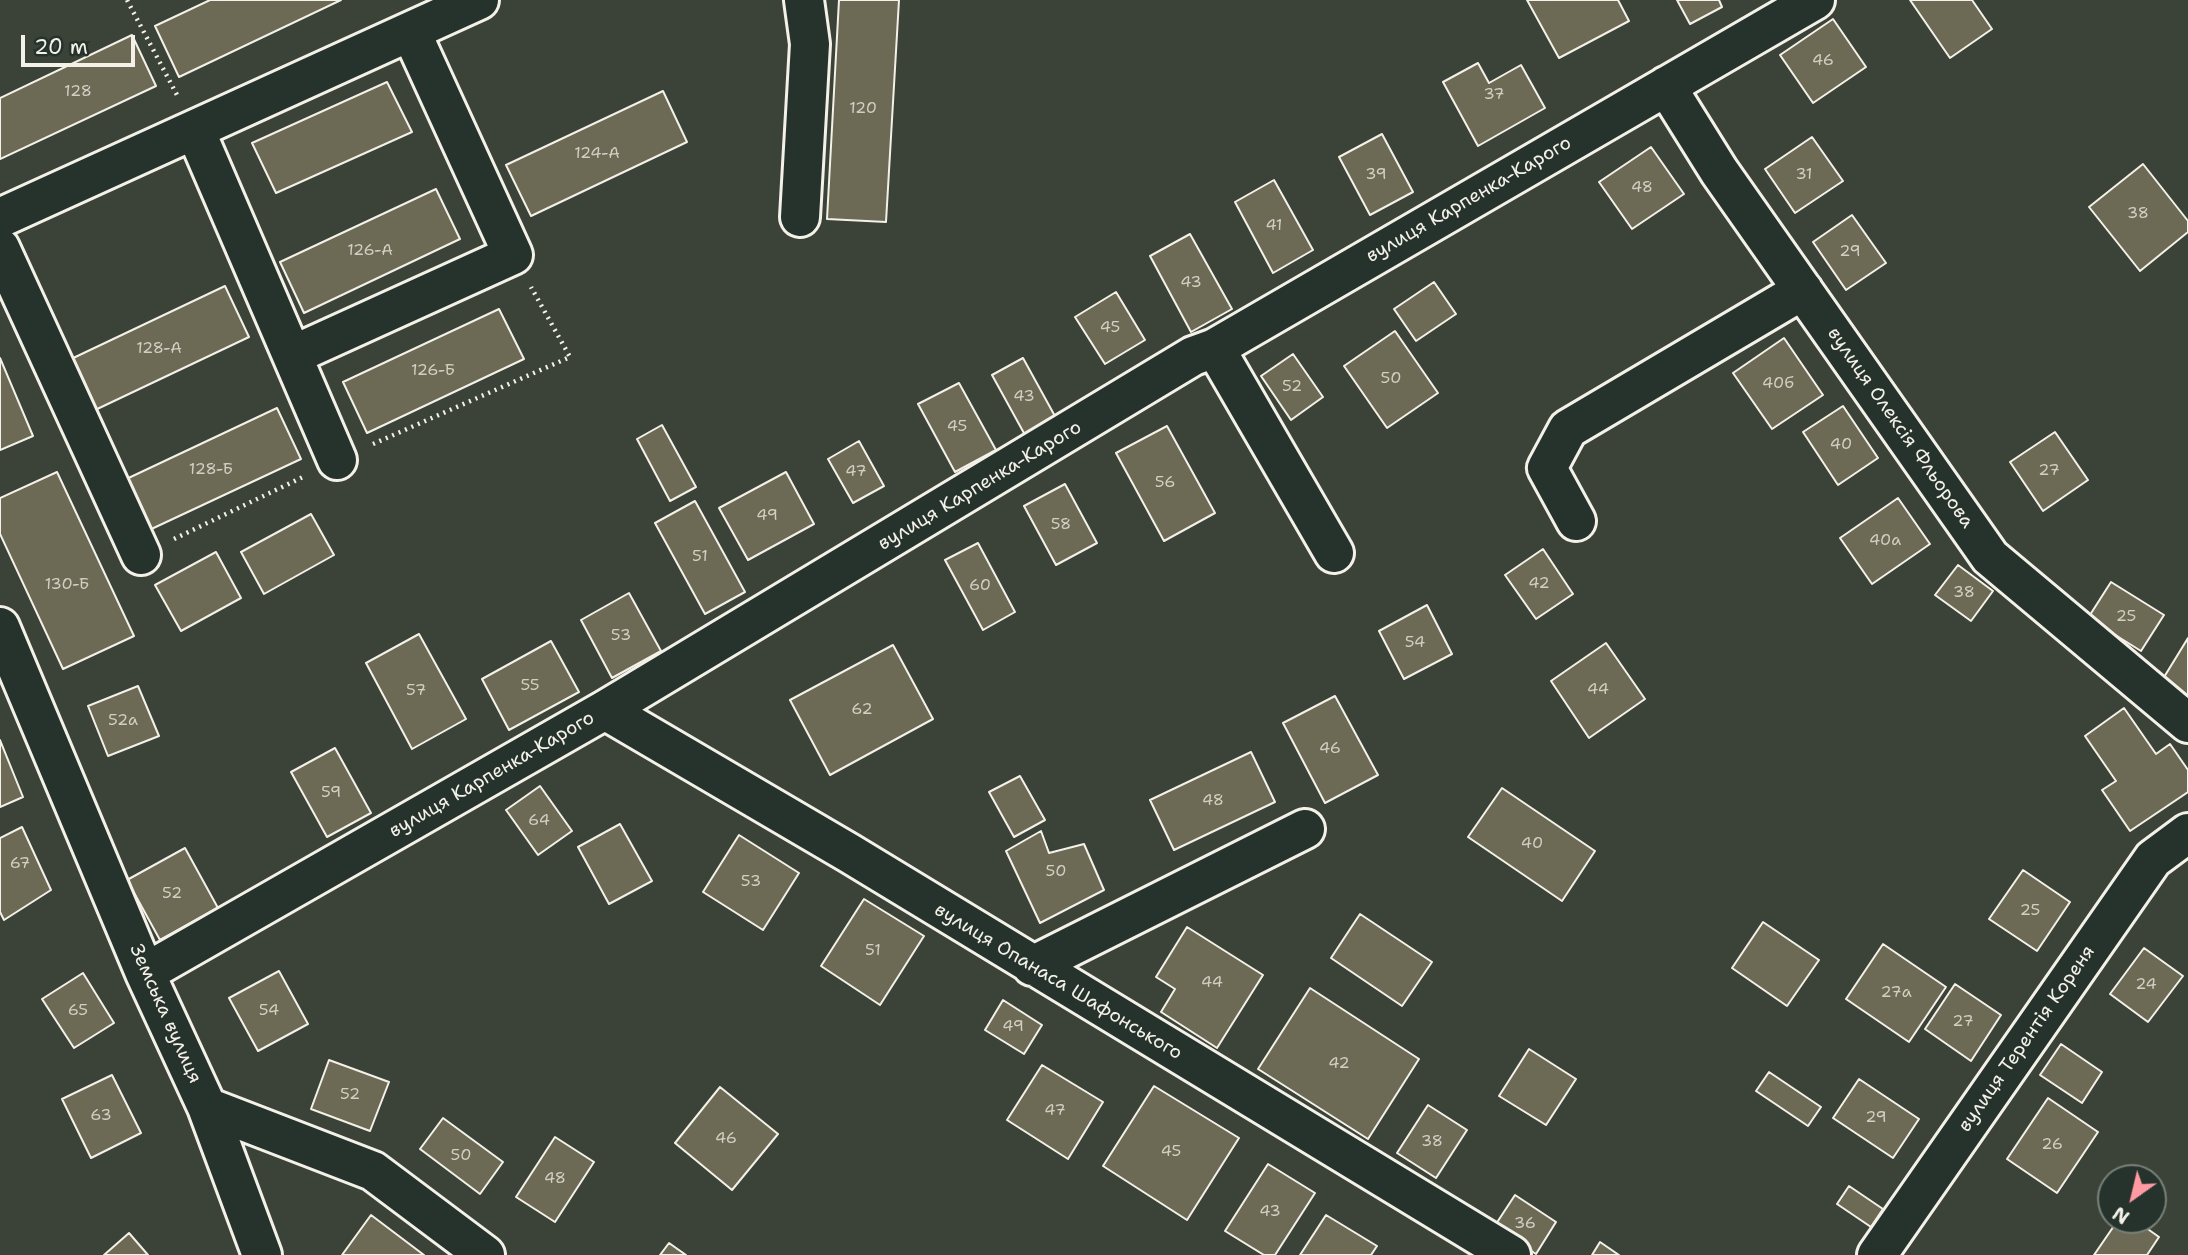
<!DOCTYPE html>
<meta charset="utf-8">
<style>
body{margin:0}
#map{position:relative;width:2188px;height:1255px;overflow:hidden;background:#3b4339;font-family:"Shantell Sans",sans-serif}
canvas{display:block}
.north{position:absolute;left:2097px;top:1164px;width:70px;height:70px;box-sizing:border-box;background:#26332d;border:2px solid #787f78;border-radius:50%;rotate:214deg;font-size:19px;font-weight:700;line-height:28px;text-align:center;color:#f4f1e8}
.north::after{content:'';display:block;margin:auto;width:24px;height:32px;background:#ff9aa2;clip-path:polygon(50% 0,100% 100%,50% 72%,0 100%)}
.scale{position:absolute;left:21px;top:35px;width:114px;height:32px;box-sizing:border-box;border:4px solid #f4f1e8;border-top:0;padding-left:9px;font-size:21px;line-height:24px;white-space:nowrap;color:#f4f1e8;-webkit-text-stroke:5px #26332d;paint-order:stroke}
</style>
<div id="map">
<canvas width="2188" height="1255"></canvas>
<div class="north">N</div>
<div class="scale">20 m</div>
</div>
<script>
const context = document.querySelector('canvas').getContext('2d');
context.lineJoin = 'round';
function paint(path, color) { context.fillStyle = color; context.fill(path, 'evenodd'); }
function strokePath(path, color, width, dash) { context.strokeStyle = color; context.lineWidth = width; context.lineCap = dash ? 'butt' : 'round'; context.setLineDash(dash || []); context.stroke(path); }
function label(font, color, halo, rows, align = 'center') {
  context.font = font + ' "Shantell Sans",sans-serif'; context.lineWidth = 5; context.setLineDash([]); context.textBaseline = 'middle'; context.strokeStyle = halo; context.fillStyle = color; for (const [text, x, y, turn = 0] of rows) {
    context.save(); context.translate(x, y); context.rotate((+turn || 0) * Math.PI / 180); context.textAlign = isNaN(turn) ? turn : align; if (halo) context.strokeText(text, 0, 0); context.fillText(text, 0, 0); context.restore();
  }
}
const building = new Path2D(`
 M210 0H341L179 77 155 26Z
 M839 0H899L886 222 827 219Z
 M1527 0H1618L1629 21 1559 58Z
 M1677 0H1719L1722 7 1690 24Z
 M1910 0H1972L1992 29 1950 58Z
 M1833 19 1866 67 1813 103 1780 55Z
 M132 35 156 86 0 159V98Z
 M1478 63 1489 83 1521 65 1545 108 1478 146 1443 82Z
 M387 82 412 132 276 193 252 143Z
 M663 91 687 142 531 216 506 165Z
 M1382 134 1413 192 1370 215 1339 157Z
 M1812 137 1843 181 1795 213 1765 169Z
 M1651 147 1684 194 1632 229 1599 182Z
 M2143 164 2188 221V232L2140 271 2089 207Z
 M1274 180 1313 250 1273 273 1235 202Z
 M436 189 460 239 304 313 280 262Z
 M1852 215 1886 263 1846 290 1813 242Z
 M1190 234 1232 309 1191 332 1150 256Z
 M1434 282 1456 314 1416 341 1394 309Z
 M225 286 249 337 93 411 69 360Z
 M1116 292 1145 340 1105 364 1075 317Z
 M499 309 524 359 367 433 343 382Z
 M1395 331 1438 393 1387 428 1344 366Z
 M1784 338 1823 395 1772 429 1733 373Z
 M1293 354 1323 397 1291 420 1261 376Z
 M0 358 33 436 0 450Z
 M1023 358 1056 418 1025 435 992 375Z
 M959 383 996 450 955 472 918 404Z
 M1843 406 1878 458 1838 485 1803 432Z
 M277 408 301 459 145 532 120 482Z
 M662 425 696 487 670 501 637 439Z
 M1167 426 1215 513 1164 541 1116 453Z
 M2055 432 2088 480 2043 511 2010 462Z
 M859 441 884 486 853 503 828 459Z
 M57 472 134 636 63 669 0 534V498Z
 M786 472 814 524 748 560 719 508Z
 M1065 484 1097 543 1056 565 1024 506Z
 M1898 498 1930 544 1872 584 1840 538Z
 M695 501 745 592 705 614 655 523Z
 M311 514 334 555 264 594 241 552Z
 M978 543 1015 612 983 630 945 560Z
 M1543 549 1573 594 1536 619 1505 575Z
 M216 552 241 598 181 631 155 585Z
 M1958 565 1993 591 1971 621 1935 595Z
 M2111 582 2164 615 2141 651 2088 618Z
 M629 593 661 651 612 678 581 620Z
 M1427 605 1452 654 1404 679 1379 631Z
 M419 634 466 719 412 749 366 663Z
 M2188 638V699L2161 682Z
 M551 641 579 692 509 730 482 679Z
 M1606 643 1645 699 1589 738 1551 681Z
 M893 645 933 719 830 775 790 700Z
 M138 686 159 736 108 756 88 706Z
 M1335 696 1378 775 1325 803 1283 723Z
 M2124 708 2156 754 2170 744 2188 770V792L2130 831 2102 790 2116 781 2085 736Z
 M0 740 23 797 0 807Z
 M335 748 371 813 327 837 291 772Z
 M1251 752 1275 802 1174 850 1150 800Z
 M1020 776 1045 820 1014 837 989 792Z
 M540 786 572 831 538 855 506 810Z
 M1502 788 1595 851 1562 901 1468 837Z
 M620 824 652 881 609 904 578 847Z
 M22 827 51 890 4 920 0 912V838Z
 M1041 831 1049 853 1084 844 1104 890 1040 923 1006 851Z
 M739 835 799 873 763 930 703 892Z
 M185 848 218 908 160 940 127 880Z
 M2023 870 2070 902 2037 951 1989 919Z
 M864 899 924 936 880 1005 821 966Z
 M1360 914 1432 962 1402 1006 1331 958Z
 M1763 922 1819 960 1787 1006 1732 968Z
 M1187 927 1263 975 1217 1048 1161 1012 1175 989 1156 977Z
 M1883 944 1946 987 1909 1042 1846 999Z
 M2144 948 2183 976 2148 1022 2110 994Z
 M279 971 308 1024 258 1051 229 998Z
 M83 973 114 1023 74 1048 42 999Z
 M1955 984 2001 1015 1971 1061 1925 1029Z
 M1310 988 1419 1059 1368 1139 1258 1069Z
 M1003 1000 1042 1025 1024 1054 985 1030Z
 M2061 1044 2102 1072 2082 1103 2040 1075Z
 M1529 1049 1576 1079 1546 1125 1499 1096Z
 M329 1060 389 1082 370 1131 311 1109Z
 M1042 1065 1103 1102 1068 1159 1007 1120Z
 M1769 1072 1821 1107 1808 1126 1756 1091Z
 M112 1075 141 1133 91 1158 62 1099Z
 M1859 1079 1919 1119 1893 1158 1833 1118Z
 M1154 1086 1239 1138 1187 1220 1103 1166Z
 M720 1087 778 1134 732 1190 675 1143Z
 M2048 1098 2098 1132 2057 1193 2007 1159Z
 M1428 1105 1467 1130 1436 1178 1397 1153Z
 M443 1118 503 1162 480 1194 420 1149Z
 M555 1137 594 1162 555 1222 516 1197Z
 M1268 1164 1315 1193 1275 1255H1264L1225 1231Z
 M1849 1186 1883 1209 1871 1227 1837 1204Z
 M1515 1195 1556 1222 1536 1254 1494 1227Z
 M371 1215 424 1255H342Z
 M1326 1215 1377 1246 1371 1255H1300Z
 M2118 1220H2135L2159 1237 2147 1255H2094Z
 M129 1233 148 1255H104Z
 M1600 1242 1619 1255H1592Z
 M669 1243 686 1255H660Z`);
const path = new Path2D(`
 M127 0 177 95
 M373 444 570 357 531 287
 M174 539 305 476`);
const minor = new Path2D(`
 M1666 86 1719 171 1990 557 2188 723
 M195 130 337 460
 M800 217 810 44 804 0
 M0 218 479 0
 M0 248 141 555
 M1215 348 1334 553
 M293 355 513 255 411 32
 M1576 521 1547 468 1568 429 1803 290
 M0 627 145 973 207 1107 262 1255
 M605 710 849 853 1511 1255
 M1032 966 1305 829
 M145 973 605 710 1193 356 1215 348 1815 0
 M207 1107 373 1171 485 1255
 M1877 1255 2153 859 2188 833`);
const numberNames = [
 ["46",1823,61],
 ["128",78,92],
 ["37",1494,95],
 ["120",863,109],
 ["124-А",597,154],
 ["39",1376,175],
 ["31",1804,175],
 ["48",1642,188],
 ["38",2138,214],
 ["41",1274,226],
 ["126-А",370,251],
 ["29",1850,252],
 ["43",1191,283],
 ["45",1110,328],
 ["128-А",159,349],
 ["126-Б",433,371],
 ["50",1391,379],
 ["40б",1778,384],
 ["52",1292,387],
 ["43",1024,397],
 ["45",957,427],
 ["40",1841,445],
 ["128-Б",211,470],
 ["27",2049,471],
 ["47",856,472],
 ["56",1165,483],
 ["49",767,516],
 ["58",1061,525],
 ["40а",1885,541],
 ["51",700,557],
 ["42",1539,584],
 ["130-Б",67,585],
 ["60",980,586],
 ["38",1964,593],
 ["25",2126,617],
 ["53",621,636],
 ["54",1415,643],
 ["55",530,686],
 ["44",1598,690],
 ["57",416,691],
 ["62",862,710],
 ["52а",123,721],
 ["46",1330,749],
 ["59",331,793],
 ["48",1213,801],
 ["64",539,821],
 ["40",1532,844],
 ["67",20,864],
 ["50",1056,872],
 ["53",751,882],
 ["52",172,894],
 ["25",2030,911],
 ["51",873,951],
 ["44",1212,983],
 ["24",2146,985],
 ["27а",1896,993],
 ["65",78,1011],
 ["54",269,1011],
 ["27",1963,1022],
 ["49",1013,1027],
 ["42",1339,1064],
 ["52",350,1095],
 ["47",1055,1111],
 ["63",101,1116],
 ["29",1876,1118],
 ["46",726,1139],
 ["38",1432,1142],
 ["26",2052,1145],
 ["45",1171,1152],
 ["50",461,1156],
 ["48",555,1179],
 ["43",1270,1212],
 ["36",1525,1224]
];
const streetNames = [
 ["вулиця Карпенка-Карого",1469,200,-30],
 ["вулиця Олексія Фльорова",1900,428,55],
 ["вулиця Карпенка-Карого",980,486,-31],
 ["вулиця Карпенка-Карого",492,775,-30],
 ["вулиця Опанаса Шафонського",1058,982,31],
 ["Земська вулиця",165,1014,66],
 ["вулиця Терентія Кореня",2027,1039,-55]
];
paint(building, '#6c6955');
strokePath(building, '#f4f1e8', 2);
strokePath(minor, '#f4f1e8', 44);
strokePath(path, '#f4f1e8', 4.5, [2, 5]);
strokePath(minor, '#26332d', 38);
label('16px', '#d2cfc3', null, numberNames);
label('19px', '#f4f1e8', '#26332d', streetNames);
</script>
